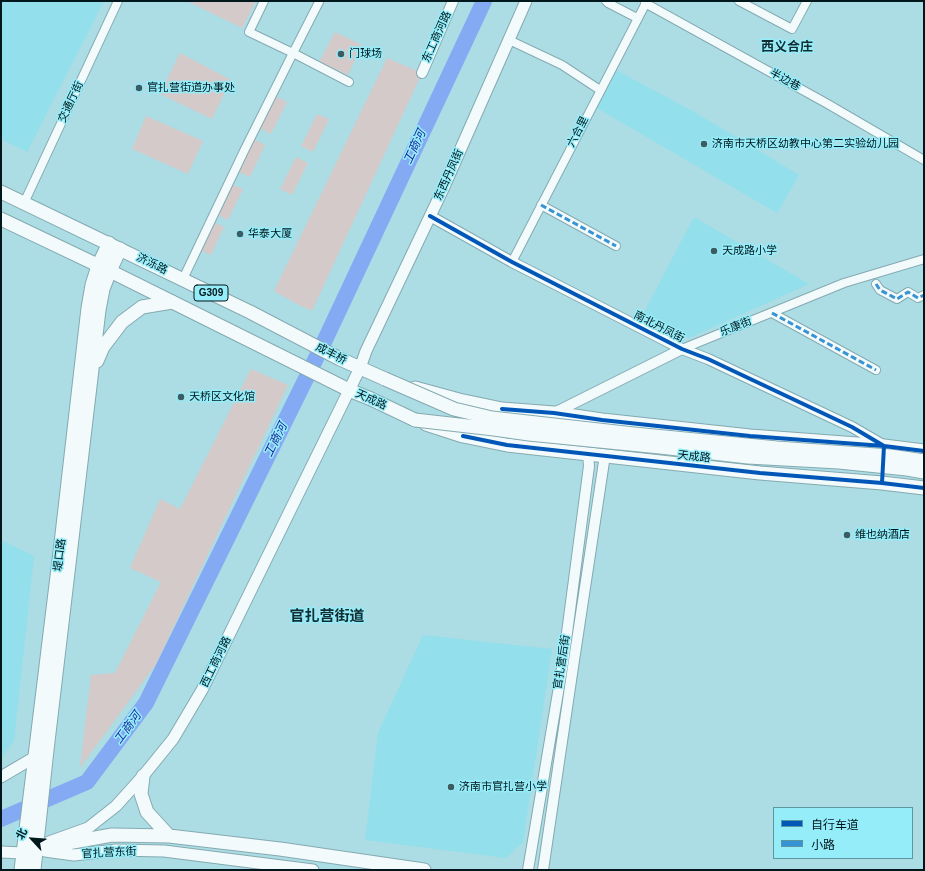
<!DOCTYPE html>
<meta charset="utf-8">
<style>
body{margin:0}
#map{position:relative;width:925px;height:871px;overflow:hidden;background:#acdce4;font-family:Arial,"Noto Sans SC",sans-serif}
canvas{display:block}
.frame{position:absolute;inset:0;border:2px solid #00171b;pointer-events:none}
.legend{position:absolute;left:773px;top:807px;width:140px;height:52px;box-sizing:border-box;background:#96edfa;border:1px solid #5a97a1;margin:0;padding:5px 7px;list-style:none;font-size:12px;color:#00171b}
.legend li{display:flex;align-items:center;gap:8px;height:20px}
.legend b{width:20px;border:1px solid #5a97a1}
.north{position:absolute;left:12px;top:819px;width:40px;height:40px;-webkit-text-stroke:3px #96edfa;paint-order:stroke;rotate:296deg;font-size:11px;font-weight:700;line-height:16px;text-align:center;color:#00171b}
.north::after{content:'';display:block;margin:auto;width:14px;height:18px;background:#00171b;clip-path:polygon(50% 0,100% 100%,50% 72%,0 100%)}
</style>
<div id="map">
<canvas width="925" height="871"></canvas>
<div class="frame"></div>
<ul class="legend">
<li><b style="height:5px;background:#0057b8"></b>自行车道</li>
<li><b style="height:5px;background:#3693d4"></b>小路</li>
</ul>
<div class="north">北</div>
</div>
<script>
const context = document.querySelector('canvas').getContext('2d');
context.lineJoin = 'round';
function paint(path, color) { context.fillStyle = color; context.fill(path, 'evenodd'); }
function strokePath(path, color, width, dash) { context.strokeStyle = color; context.lineWidth = width; context.lineCap = dash ? 'butt' : 'round'; context.setLineDash(dash || []); context.stroke(path); }
function label(font, color, halo, rows, align = 'center') {
  context.font = font + ' Arial,"Noto Sans SC",sans-serif'; context.lineWidth = 3; context.setLineDash([]); context.textBaseline = 'middle'; context.strokeStyle = halo; context.fillStyle = color; for (const [text, x, y, turn = 0] of rows) {
    context.save(); context.translate(x, y); context.rotate((+turn || 0) * Math.PI / 180); context.textAlign = isNaN(turn) ? turn : align; if (halo) context.strokeText(text, 0, 0); context.fillText(text, 0, 0); context.restore();
  }
}
const built = new Path2D(`
 M1 1H104L27 152 1 139Z
 M616 70 696 113 799 175 777 213 597 108Z
 M694 217 809 284 689 338 643 314Z
 M1 540 34 556 14 741 1 758Z
 M423 635 552 649 523 842 506 858 365 840 378 733Z`);
const green = new Path2D(`
 M187 1H256L242 28Z
 M335 32 362 45 348 75 319 62Z
 M180 53 231 80 212 119 160 94Z
 M387 58 422 73 312 311 297 304 274 291Z
 M275 96 287 102 271 134 260 128Z
 M317 114 329 119 313 152 301 146Z
 M146 116 203 141 188 174 132 149Z
 M254 139 265 145 250 177 238 172Z
 M296 157 308 163 292 195 280 189Z
 M233 185 243 189 228 220 218 215Z
 M215 223 224 227 211 255 202 251Z
 M251 369 288 385 156 664 80 768 91 675 115 673 161 582 130 568 160 499 180 509Z`);
const river = new Path2D(`
 M1 819 87 782 146 703 325 340 484 1`);
const minor = new Path2D(`
 M606 1 608 3 637 18
 M739 1 792 29 807 1
 M319 2 293 53 349 82
 M645 3 826 103 924 160
 M509 40 562 65 600 90
 M24 203 118 1
 M541 205 616 246
 M512 262 647 1
 M183 279 244 151 293 53 249 32 264 1
 M876 284 880 290 897 299 908 292 918 298 924 295
 M772 313 876 370
 M682 349 844 283 924 259`);
const tertiary = new Path2D(`
 M422 73 453 1
 M430 216 512 262 682 349 708 359 852 427 883 445
 M554 413 682 349
 M528 870 563 663 589 466 588 454
 M543 870 573 667 605 455`);
const secondary = new Path2D(`
 M1 777 40 754
 M49 842 88 828 116 806 143 776 173 739 202 690 360 368 366 351 443 189 526 1
 M45 851 74 855 116 850 164 851 313 870
 M1 852 23 853 30 850`);
const primary = new Path2D(`
 M97 361 103 347 122 322 142 307 172 302
 M415 388 459 400 502 409 554 413 602 420 750 436 884 446 924 451
 M426 424 463 436 507 445 760 473 882 483 924 488
 M143 776 141 794 147 812 169 836
 M45 847 112 835 169 836 280 849 424 870
 M21 870 60 552 88 308 92 285 98 266 109 243
 M34 870 47 750 99 310 103 289 110 271 120 249`);
const trunk = new Path2D(`
 M1 192 250 312 340 359 385 379
 M1 219 110 271 311 371 349 390 371 399 415 420`);
const trunkBridge = new Path2D(`
 M385 379 454 409 492 418 634 434 777 448 890 456 924 461
 M415 420 494 429 529 434 660 447 748 457 839 462 907 469 924 472`);
const quiet = new Path2D(`
 M541 205 616 246
 M876 284 880 290 897 299 908 292 918 298 924 295
 M772 313 876 370`);
const cycleway = new Path2D(`
 M430 216 512 262 682 349 708 359 852 427 884 446 882 483
 M502 409 554 413 602 420 750 436 884 446 924 451
 M463 436 507 445 552 450 760 473 882 483 924 488`);
const markers = [
 [341,54,4,"#3c5c61"],
 [139,88,4,"#3c5c61"],
 [704,144,4,"#3c5c61"],
 [240,234,4,"#3c5c61"],
 [714,251,4,"#3c5c61"],
 [181,397,4,"#3c5c61"],
 [847,535,4,"#3c5c61"],
 [451,787,4,"#3c5c61"]
];
const shields = [
 [211,293,34]
];
const shieldNames = [
 ["G309",211,293]
];
const streetNames = [
 ["东工商河路",437,37,-66],
 ["半边巷",785,80,29],
 ["交通厅街",71,102,-65],
 ["六合里",578,132,-63],
 ["东西丹凤街",449,175,-66],
 ["济泺路",152,264,26],
 ["南北丹凤街",659,327,27],
 ["乐康街",736,327,-22],
 ["成丰桥",331,354,27],
 ["天成路",371,400,24],
 ["天成路",694,457,6],
 ["堤口路",60,555,-83],
 ["西工商河路",216,662,-64],
 ["官扎营后街",562,662,-81],
 ["官扎营东街",109,853,-3]
];
const poiNames = [
 ["门球场",349,54],
 ["官扎营街道办事处",147,88],
 ["济南市天桥区幼教中心第二实验幼儿园",712,144],
 ["华泰大厦",248,234],
 ["天成路小学",722,251],
 ["天桥区文化馆",189,397],
 ["维也纳酒店",855,535],
 ["济南市官扎营小学",459,787]
];
const waterNames = [
 ["工商河",415,147,-65],
 ["工商河",276,440,-64],
 ["工商河",128,728,-54]
];
const quarterNames = [
 ["西义合庄",787,47]
];
const districtNames = [
 ["官扎营街道",327,617]
];
paint(built, '#93dfeb');
paint(green, '#d4cac9');
strokePath(river, '#84aaf4', 16);
strokePath(minor, '#84aab1', 10);
strokePath(tertiary, '#84aab1', 12);
strokePath(secondary, '#84aab1', 13);
strokePath(primary, '#84aab1', 15);
strokePath(trunk, '#84aab1', 15);
strokePath(minor, '#f3fafb', 8);
strokePath(tertiary, '#f3fafb', 10);
strokePath(secondary, '#f3fafb', 11);
strokePath(primary, '#f3fafb', 13);
strokePath(trunk, '#f3fafb', 13);
strokePath(trunkBridge, '#84aab1', 15, []);
strokePath(trunkBridge, '#f3fafb', 13);
strokePath(quiet, '#3693d4', 3, [6, 3]);
strokePath(cycleway, '#0057b8', 4);
for (const [x, y, r, color] of markers) { const dot = new Path2D(); dot.arc(x, y, r, 0, 2 * Math.PI); context.fillStyle = color; context.fill(dot); strokePath(dot, '#96edfa', 1.5); }
for (const [x, y, w] of shields) { const box = new Path2D(); box.roundRect(x - w / 2, y - 8, w, 16, 3); context.fillStyle = '#96edfa'; context.fill(box); strokePath(box, '#00171b', 1); }
label('bold 10px', '#00171b', null, shieldNames);
label('11px', '#00171b', '#96edfa', streetNames);
label('11px', '#00171b', '#96edfa', poiNames, 'left');
label('italic 12px', '#19249a', '#96edfa', waterNames);
label('bold 13px', '#122e32', '#96edfa', quarterNames);
label('bold 15px', '#122e32', '#96edfa', districtNames);
</script>
